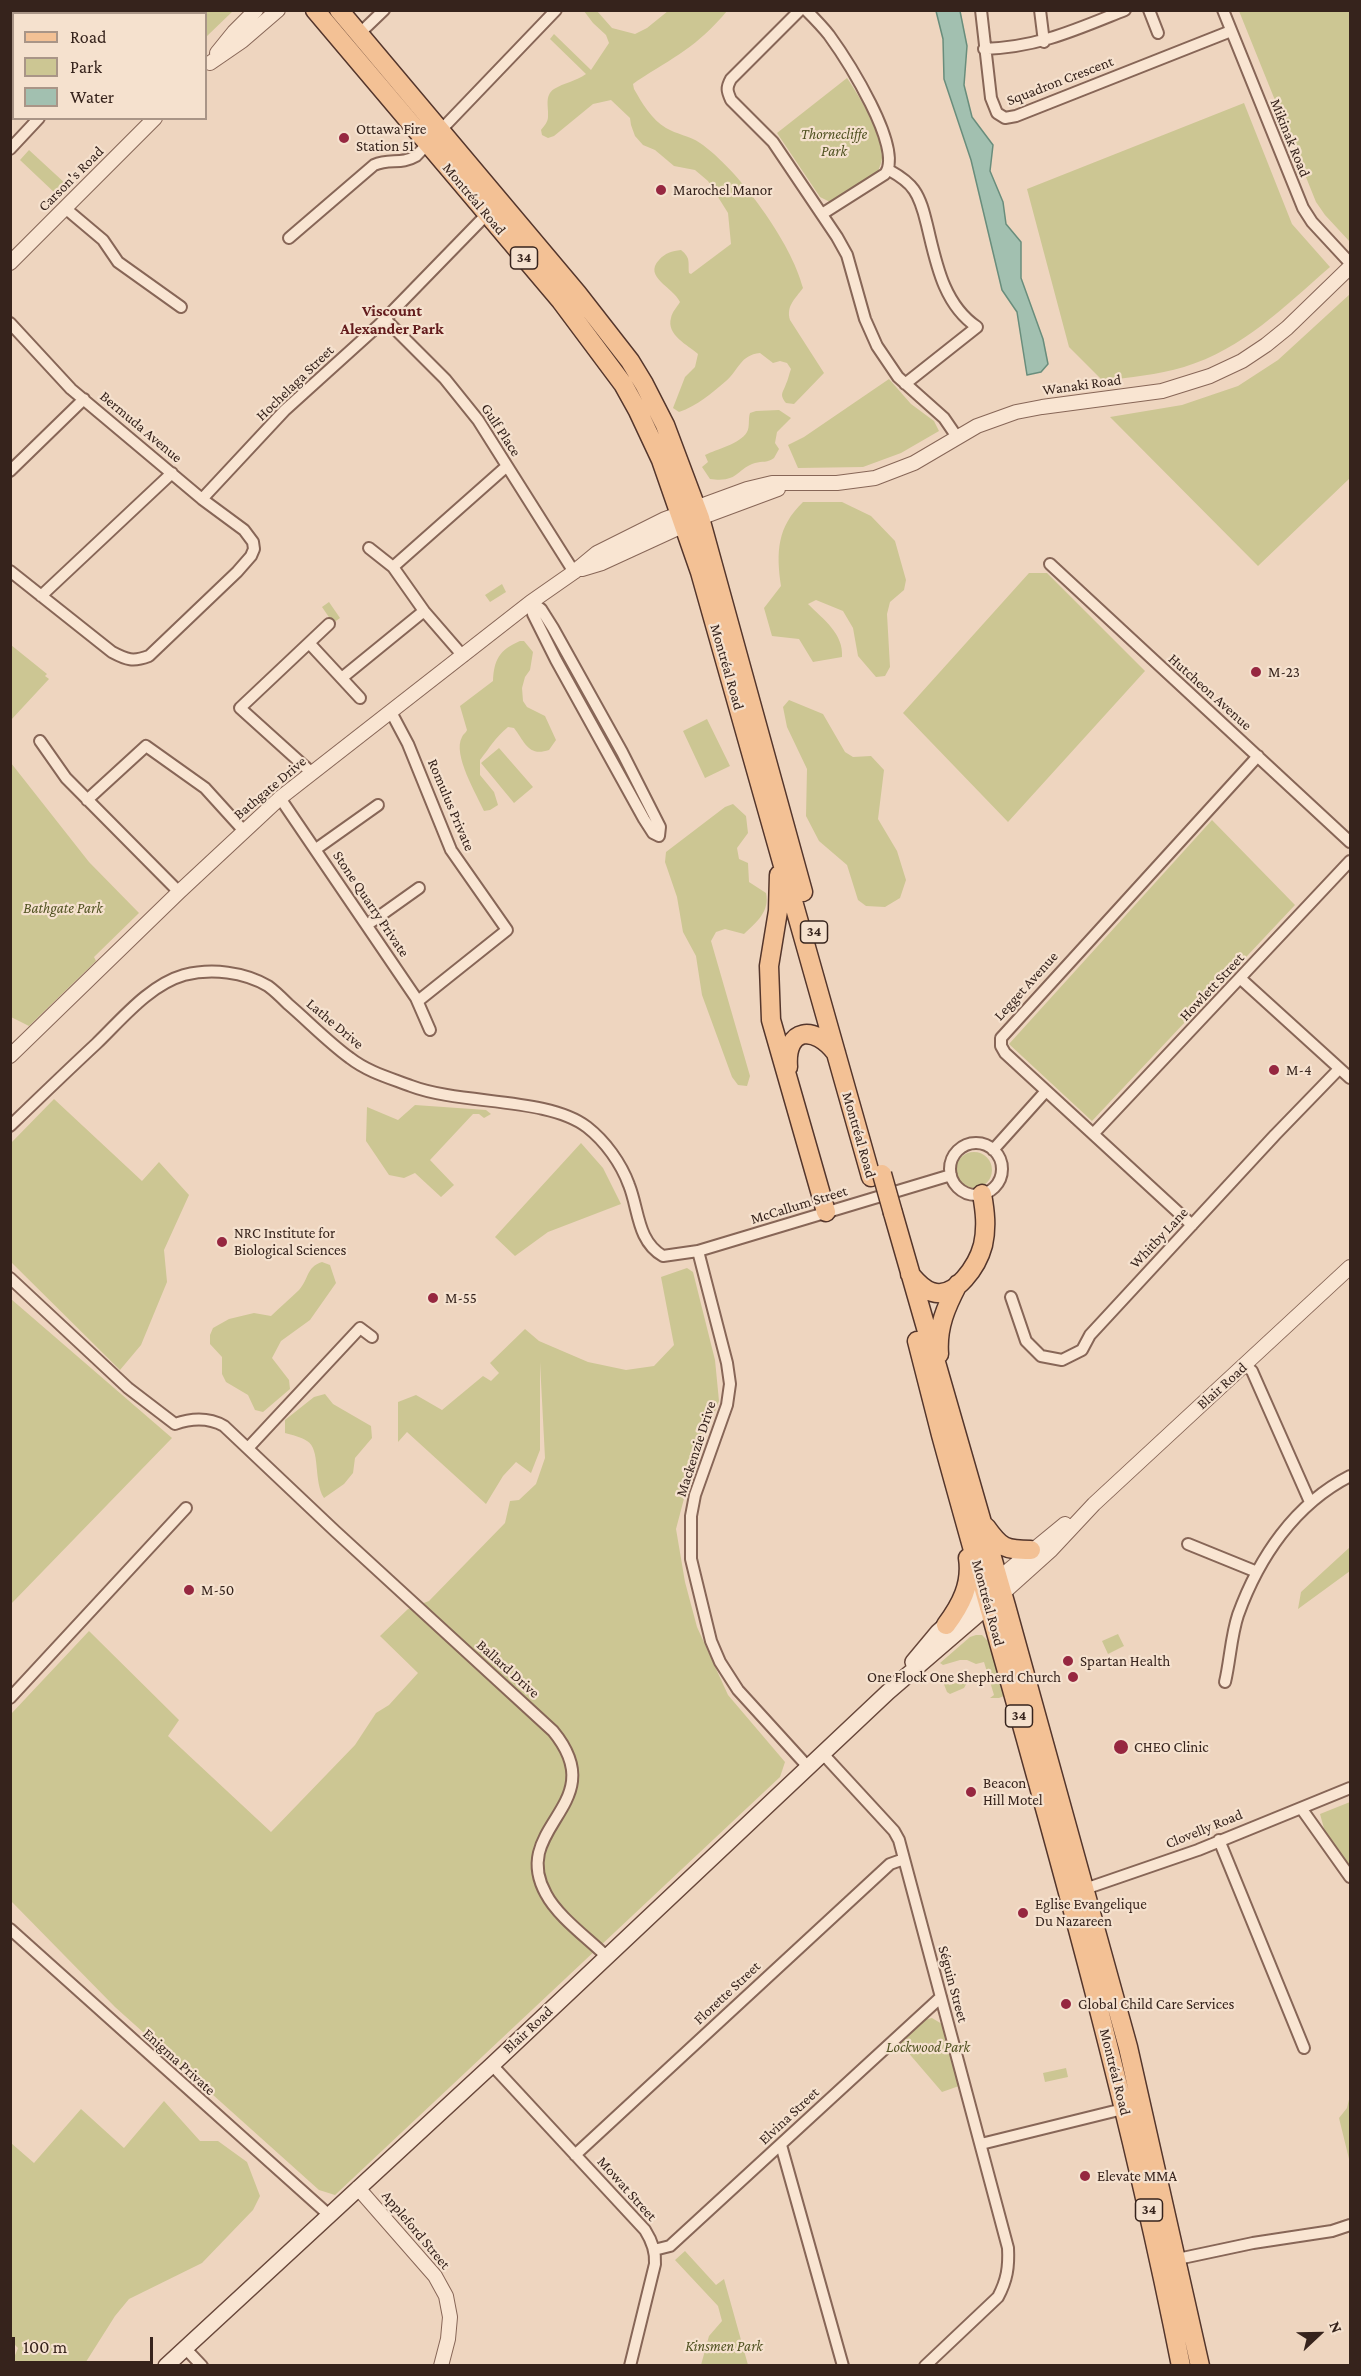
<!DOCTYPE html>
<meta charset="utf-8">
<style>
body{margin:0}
#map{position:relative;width:1361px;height:2376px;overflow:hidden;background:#eed5bf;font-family:"Crimson Pro",serif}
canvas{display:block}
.frame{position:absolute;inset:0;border:12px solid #36231c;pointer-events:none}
.legend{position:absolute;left:12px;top:12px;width:195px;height:108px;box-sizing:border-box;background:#f5e1ce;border:2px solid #a99587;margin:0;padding:8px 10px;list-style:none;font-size:18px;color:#36231c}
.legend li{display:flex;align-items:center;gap:12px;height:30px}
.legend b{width:30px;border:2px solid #a99587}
.north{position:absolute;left:1289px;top:2304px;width:60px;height:60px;-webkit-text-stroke:4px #f5e1ce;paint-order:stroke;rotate:68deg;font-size:16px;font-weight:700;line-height:24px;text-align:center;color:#36231c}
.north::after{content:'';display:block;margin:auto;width:21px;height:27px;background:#36231c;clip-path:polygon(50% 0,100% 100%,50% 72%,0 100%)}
.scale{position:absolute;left:12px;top:2337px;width:141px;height:27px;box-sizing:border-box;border:3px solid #36231c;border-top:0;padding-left:8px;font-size:18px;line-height:21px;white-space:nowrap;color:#36231c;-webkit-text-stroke:4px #f5e1ce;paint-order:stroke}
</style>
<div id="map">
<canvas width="1361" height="2376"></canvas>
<div class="frame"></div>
<ul class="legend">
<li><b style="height:8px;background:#f3c195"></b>Road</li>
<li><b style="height:16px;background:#ccc693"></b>Park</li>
<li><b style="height:16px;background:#a2c0b0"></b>Water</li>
</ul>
<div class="north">N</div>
<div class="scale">100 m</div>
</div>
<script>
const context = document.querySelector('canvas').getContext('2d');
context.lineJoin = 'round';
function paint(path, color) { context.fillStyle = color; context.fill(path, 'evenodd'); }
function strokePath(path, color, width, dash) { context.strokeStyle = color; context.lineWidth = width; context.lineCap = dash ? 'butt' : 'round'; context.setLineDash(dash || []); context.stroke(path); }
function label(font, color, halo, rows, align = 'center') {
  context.font = font + ' "Crimson Pro",serif'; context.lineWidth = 4.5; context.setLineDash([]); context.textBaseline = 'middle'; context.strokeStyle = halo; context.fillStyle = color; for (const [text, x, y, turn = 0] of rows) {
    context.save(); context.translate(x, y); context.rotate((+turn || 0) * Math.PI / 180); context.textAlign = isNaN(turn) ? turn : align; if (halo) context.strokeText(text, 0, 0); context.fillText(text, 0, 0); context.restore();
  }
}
const green = new Path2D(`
 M128 11H233L206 37V14H130Z
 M584 11H597L612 28 635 34 647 28 668 11H727C697 47 674 57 637 81L633 84 634 89C642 103 652 120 666 128 676 134 690 136 700 143 738 169 792 243 803 288 795 299 786 306 790 320L824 373 794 404 786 403C779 394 783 393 786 384 788 380 789 374 791 369L787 363 780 361 773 363 760 353C740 355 739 370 726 381 712 393 697 406 679 412L673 408 685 377 695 367 698 354C688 345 666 335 671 318 672 312 677 307 680 302 673 287 643 277 659 260 665 253 672 251 681 250 691 258 688 262 689 273L691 274 731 244 728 213 708 181 695 170 674 166 655 150 643 145 635 136 631 125 630 118 611 100 593 104 554 136 548 138 542 135 541 130C544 126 548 122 548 117 549 107 544 96 554 89 564 83 576 81 586 74L550 39 554 34 591 70 609 43 606 35 593 23Z
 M1239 11H1350V242L1325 215 1316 202Z
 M847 78C859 95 883 137 882 158 882 162 879 168 878 172L830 202 820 197 777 133Z
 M1244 103 1292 224 1330 267C1285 306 1243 349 1184 367 1157 375 1130 377 1103 381L1069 347 1027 189Z
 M29 150 67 185 57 195 20 160Z
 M1350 294V478L1258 566 1110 417 1182 405 1238 386 1278 360Z
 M889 379 911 404 934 421 939 431 901 453 863 467 798 468 788 445 804 437Z
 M779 410 791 418 777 432 775 443 779 449 774 458C768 463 762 461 755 463 736 469 739 483 710 479L702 467 708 462 705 455C717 449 740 444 747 432 750 427 748 419 750 413L756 411Z
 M803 502H842L871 516 895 541 906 580 904 590 890 602 887 614 890 667 885 676 876 677 858 656 853 628 843 611 816 600 808 604C823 619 844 634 842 657L813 662 799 639 772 636 764 608 781 586C776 552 777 527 803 502Z
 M1029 573H1047L1145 671 1008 822 903 713Z
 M502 584 506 592 490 602 485 595Z
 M329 602 340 618 333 623 322 607Z
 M520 641H524L533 652 530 670 525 677 522 688 523 701 527 707 545 716 556 740 549 750C528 757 525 742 514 728L508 727C494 739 491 746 480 760V775L494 792 498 805 490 810 484 811C477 795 452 754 462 737 463 734 466 733 467 730L460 706 493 681C494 660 499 650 520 641Z
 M11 645 47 674 45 676 49 679 11 720Z
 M789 700 823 714 845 752 853 757 871 756 884 770 878 819 897 851 906 880 900 898 885 907 866 906 858 900 847 865 819 841 806 816 807 769 787 727 783 707Z
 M707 719 730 766 705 778 683 731Z
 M499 748 533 787 514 803 481 763Z
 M11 763 89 862 139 913 94 957 96 961 29 1026 11 1017Z
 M733 804 746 816 748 833 737 848 739 859 748 863 749 882 766 893C770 911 757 922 744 934L725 929 716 932 711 941 750 1076 747 1086 738 1085 732 1077 702 995 696 956 683 932 677 897 665 862 666 852 725 807Z
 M1212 820 1295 905 1092 1121 1009 1044Z
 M54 1099 142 1181 159 1162 189 1195 164 1250 167 1282 141 1345 120 1370 11 1262V1143Z
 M415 1105 486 1110 491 1114 484 1118 479 1114H473L430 1160 454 1185 441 1197 415 1173 404 1178 389 1175 366 1141 367 1107 398 1120Z
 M581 1143 603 1168 621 1204 548 1232 515 1256 495 1237Z
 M956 1170a18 18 0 1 1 36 0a18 18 0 1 1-36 0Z
 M322 1262 330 1265 336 1283 310 1320 281 1341 272 1358 289 1380 290 1389 263 1412 255 1410 248 1395 226 1382 222 1374V1357L210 1344V1335L213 1328 229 1319 254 1313 271 1316C280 1307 290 1299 299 1290 309 1279 306 1267 322 1262Z
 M687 1268 693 1272 715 1360 719 1401 691 1472 676 1529 685 1582 697 1627 728 1695 785 1762 780 1777 335 2195 319 2190 115 2007 11 1901V1714L89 1631 179 1720 168 1736 271 1832 355 1745 376 1713 389 1705 418 1673 380 1636 408 1609 429 1601 505 1523 510 1501 519 1500 536 1484 545 1458 540 1362V1450L531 1473 516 1462 503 1476 486 1504 407 1432 398 1442V1402L416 1395 442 1410 483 1376 491 1381 499 1373 490 1363 525 1329 539 1341 588 1362 626 1370 654 1366 674 1345 661 1277Z
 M11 1299 172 1438 11 1604Z
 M325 1394 333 1404 371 1426 372 1438 355 1458 353 1473 344 1484 324 1498C313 1481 321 1449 307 1441 301 1437 292 1435 285 1433V1420L314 1397Z
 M1350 1547V1571L1298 1609 1301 1592Z
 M1118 1634 1124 1646 1108 1654 1102 1641Z
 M976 1635H982L989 1642 1004 1696 999 1698H990L994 1695 984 1662 976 1664 967 1660H960L943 1665 940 1663 970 1637Z
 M963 1673 968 1681 964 1688 950 1694 947 1692 943 1682 945 1678 949 1685 963 1681Z
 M1350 1802V1868L1325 1832 1320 1814Z
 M932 2018 942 2024 959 2086 942 2092 900 2043 927 2019Z
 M1066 2068 1068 2077 1045 2082 1043 2073Z
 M1350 2095V2163L1339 2118 1347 2108Z
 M164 2101 200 2141H218L247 2162 260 2196 253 2210 202 2263 129 2299 115 2316 84 2365H11L18 2348 10 2340 11 2143 34 2163 81 2109 124 2148Z
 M685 2251 716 2285 724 2279 748 2365H701L709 2336 722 2321 718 2306 675 2260Z`);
const water = new Path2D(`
 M936 11H960L967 46 964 85 972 117 993 145 990 171 1003 202 1006 224 1021 242V278L1043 339 1048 364 1041 372 1027 375 1017 312 1002 290 971 160 944 79 943 39Z`);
const minor = new Path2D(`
 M29 10 36 14
 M800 10 731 79C726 88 727 91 731 100L773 142 837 237 847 255 865 319 877 346 898 377 944 418 957 437
 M806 10C814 18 822 26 829 35 845 57 905 149 885 174L822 214
 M981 10 991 98 997 113 1005 118 1016 116 1231 31
 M1040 10 1044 42
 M1149 10 1158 33
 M1223 10 1303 208 1312 222 1350 263
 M359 34 384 10
 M984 49C1039 47 1075 30 1125 10
 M10 149 39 118
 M889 170C898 175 908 181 914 190 921 200 924 213 927 225 936 262 943 304 977 327L905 384
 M65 208 103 240 118 262 181 307
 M289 238 374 165C390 158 401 165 416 156L556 10
 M385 319 445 379 478 420 574 572
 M10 323 71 389 202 499 244 530 253 542 254 549 251 556 237 572 149 656C133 662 127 660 112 652L10 571
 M10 471 84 399
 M202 499 285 410 379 325 490 211
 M369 548 393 567 424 611 463 656
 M1050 564 1350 842
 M393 567 507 466
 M41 596 172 473
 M531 602 541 609 553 628 622 752 660 827 659 836 653 833 644 819 556 660 533 614Z
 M310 644 360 698
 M343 677 424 611
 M391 712 408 744 451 850 507 930 418 1001
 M40 741 66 778 179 892
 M312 773 240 708 329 624
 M280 798 416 998 430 1030
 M87 800 146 746 205 788 244 831
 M316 849 378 805
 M367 925 419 888
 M1241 979 1350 1078
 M10 1126C39 1098 67 1071 96 1044 121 1020 149 985 184 975 212 968 244 972 268 986 275 991 282 998 288 1004 309 1022 328 1042 350 1058 368 1072 390 1078 411 1086 461 1105 548 1097 587 1127 605 1141 621 1163 629 1185 639 1210 637 1241 663 1256L698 1251 951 1175
 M1094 1133 1350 861
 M950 1169a26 26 0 1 1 52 0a26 26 0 1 1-52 0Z
 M993 1150 1046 1091
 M1192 1225 1005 1053 1001 1046V1038L1258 756
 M698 1251 727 1363 730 1384 727 1405 695 1495 691 1516V1559L711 1641 720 1662 738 1690 809 1768
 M10 1278 128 1388 175 1424C192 1418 208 1417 224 1426L335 1531 553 1731C614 1805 508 1826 546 1894 558 1917 589 1939 607 1957
 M1011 1297 1026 1341 1041 1356 1062 1360 1082 1350 1090 1335 1275 1135 1339 1069
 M1245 1365 1252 1371 1310 1502
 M248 1448 360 1328 372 1337
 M1188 1544 1257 1572
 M1225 1682C1230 1661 1231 1636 1238 1615 1259 1557 1295 1504 1350 1476
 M10 1698 186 1508
 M823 1754 894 1831 899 1840 1008 2248C1009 2267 1007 2280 998 2297L925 2366
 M1301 1808 1350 1877
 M1219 1840 1304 2048
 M1079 1891 1198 1850 1350 1788
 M10 1929 329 2215
 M492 2065 645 2230C652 2241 656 2251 655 2264L630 2366
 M981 2144 1127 2108
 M781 2145 843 2366
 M575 2155 890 1864 904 1859
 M654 2250 670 2246 941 1997
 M1173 2260 1253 2243 1332 2231 1350 2225
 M185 2348 202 2366`);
const tertiary = new Path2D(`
 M217 53 234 32 256 10
 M210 63 242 41 278 10
 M10 263 155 118
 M582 569 602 563 700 518 778 489
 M10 1056 179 892 280 798 531 602 574 572 597 553 665 519 747 489 772 483H837L875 478 914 463 977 426 1016 412 1042 407 1162 391 1210 376 1242 361 1266 345 1287 328 1350 267
 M998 1579 1065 1524
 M1002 1594 1051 1550 1094 1504 1350 1267
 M358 2188 435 2276 446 2296 450 2317 448 2339 441 2366`);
const secondary = new Path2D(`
 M913 1662 938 1632 992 1584
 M166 2366 492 2065 888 1692 997 1598`);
const primary = new Path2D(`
 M315 10 561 301 623 384 638 411 661 460 700 572 871 1177
 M339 10 577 293 630 361 644 384 665 425 700 518 803 892
 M779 875 778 911 769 966 771 1020 826 1212
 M788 1067C785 1027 815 1025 836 1053
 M893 1213 1006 1606 1128 2047 1200 2366
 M910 1274C916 1281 922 1289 932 1292 956 1300 978 1264 983 1245 987 1227 985 1211 982 1194
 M917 1341 941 1435C1026 1744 1119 2051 1181 2366
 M939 1354C937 1327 946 1307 958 1284
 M986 1527C1001 1548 1005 1550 1031 1550
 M946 1625C961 1605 972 1584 968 1558`);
const primaryBridge = new Path2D(`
 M882 1174 893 1213`);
const markers = [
 [344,138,6,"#962740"],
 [661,190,6,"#962740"],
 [1256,672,6,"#962740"],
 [1274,1070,6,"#962740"],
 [222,1242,6,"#962740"],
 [433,1298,6,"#962740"],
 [189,1590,6,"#962740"],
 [1068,1661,6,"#962740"],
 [1073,1677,6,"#962740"],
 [1121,1747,8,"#962740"],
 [971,1792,6,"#962740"],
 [1023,1913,6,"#962740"],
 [1066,2004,6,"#962740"],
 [1085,2176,6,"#962740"]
];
const shields = [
 [524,258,27],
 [814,932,27],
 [1019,1716,27],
 [1149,2210,27]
];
const shieldNames = [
 ["34",524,258],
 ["34",814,932],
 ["34",1019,1716],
 ["34",1149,2210]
];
const streetNames = [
 ["Squadron Crescent",1060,81,-21],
 ["Mikinak Road",1290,138,68],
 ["Carson's Road",71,179,-45],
 ["Montréal Road",474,199,50],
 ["Hochelaga Street",295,383,-44],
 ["Wanaki Road",1082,385,-8],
 ["Bermuda Avenue",141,427,40],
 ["Gulf Place",501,430,57],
 ["Montréal Road",727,667,74],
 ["Hutcheon Avenue",1210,692,42],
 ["Bathgate Drive",270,788,-40],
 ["Romulus Private",451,805,67],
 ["Stone Quarry Private",371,904,56],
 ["Legget Avenue",1026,986,-48],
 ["Howlett Street",1212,987,-47],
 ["Lathe Drive",335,1024,40],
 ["Montréal Road",859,1135,74],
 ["McCallum Street",799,1205,-17],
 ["Whitby Lane",1159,1238,-47],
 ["Blair Road",1222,1386,-42],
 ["Mackenzie Drive",696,1449,-72],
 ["Montréal Road",988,1603,75],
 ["Ballard Drive",508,1669,42],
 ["Clovelly Road",1204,1829,-22],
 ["Séguin Street",953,1984,75],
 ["Florette Street",727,1993,-43],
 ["Blair Road",528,2030,-43],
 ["Enigma Private",179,2062,42],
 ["Montréal Road",1115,2072,76],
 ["Elvina Street",789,2116,-43],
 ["Mowat Street",627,2189,48],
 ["Appleford Street",416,2230,50]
];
const poiNames = [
 ["Ottawa Fire",356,129],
 ["Station 51",356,146],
 ["Marochel Manor",673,190],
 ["M-23",1268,672],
 ["M-4",1286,1070],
 ["NRC Institute for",234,1233],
 ["Biological Sciences",234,1250],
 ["M-55",445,1298],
 ["M-50",201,1590],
 ["Spartan Health",1080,1661],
 ["One Flock One Shepherd Church",1061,1677,"right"],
 ["CHEO Clinic",1134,1747],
 ["Beacon",983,1783],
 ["Hill Motel",983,1800],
 ["Eglise Evangelique",1035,1904],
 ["Du Nazareen",1035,1921],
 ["Global Child Care Services",1078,2004],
 ["Elevate MMA",1097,2176]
];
const parkNames = [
 ["Thornecliffe",834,134],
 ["Park",834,151],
 ["Bathgate Park",63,908],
 ["Lockwood Park",928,2047],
 ["Kinsmen Park",724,2346]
];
const neighbourhoodNames = [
 ["Viscount",392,311],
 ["Alexander Park",392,329]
];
paint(green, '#ccc693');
paint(water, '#a2c0b0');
strokePath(water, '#698d7c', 1.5);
strokePath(minor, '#876657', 14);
strokePath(tertiary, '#876657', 16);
strokePath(secondary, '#68473a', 18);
strokePath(primary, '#54362c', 21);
strokePath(minor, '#f9e5d2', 10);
strokePath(tertiary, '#f9e5d2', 14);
strokePath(secondary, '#f9e5d2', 15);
strokePath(primary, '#f3c195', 18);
strokePath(primaryBridge, '#54362c', 21, []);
strokePath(primaryBridge, '#f3c195', 18);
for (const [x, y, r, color] of markers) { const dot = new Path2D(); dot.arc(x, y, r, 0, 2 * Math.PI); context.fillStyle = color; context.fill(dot); strokePath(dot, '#f5e1ce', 2); }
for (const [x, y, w] of shields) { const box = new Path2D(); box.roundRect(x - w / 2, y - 11, w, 22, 4.5); context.fillStyle = '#f5e1ce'; context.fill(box); strokePath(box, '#36231c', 1.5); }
label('bold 14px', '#36231c', null, shieldNames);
label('15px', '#36231c', '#f5e1ce', streetNames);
label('15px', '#36231c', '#f5e1ce', poiNames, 'left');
label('italic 15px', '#515322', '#f5e1ce', parkNames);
label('bold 16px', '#631b1c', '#f5e1ce', neighbourhoodNames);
</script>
